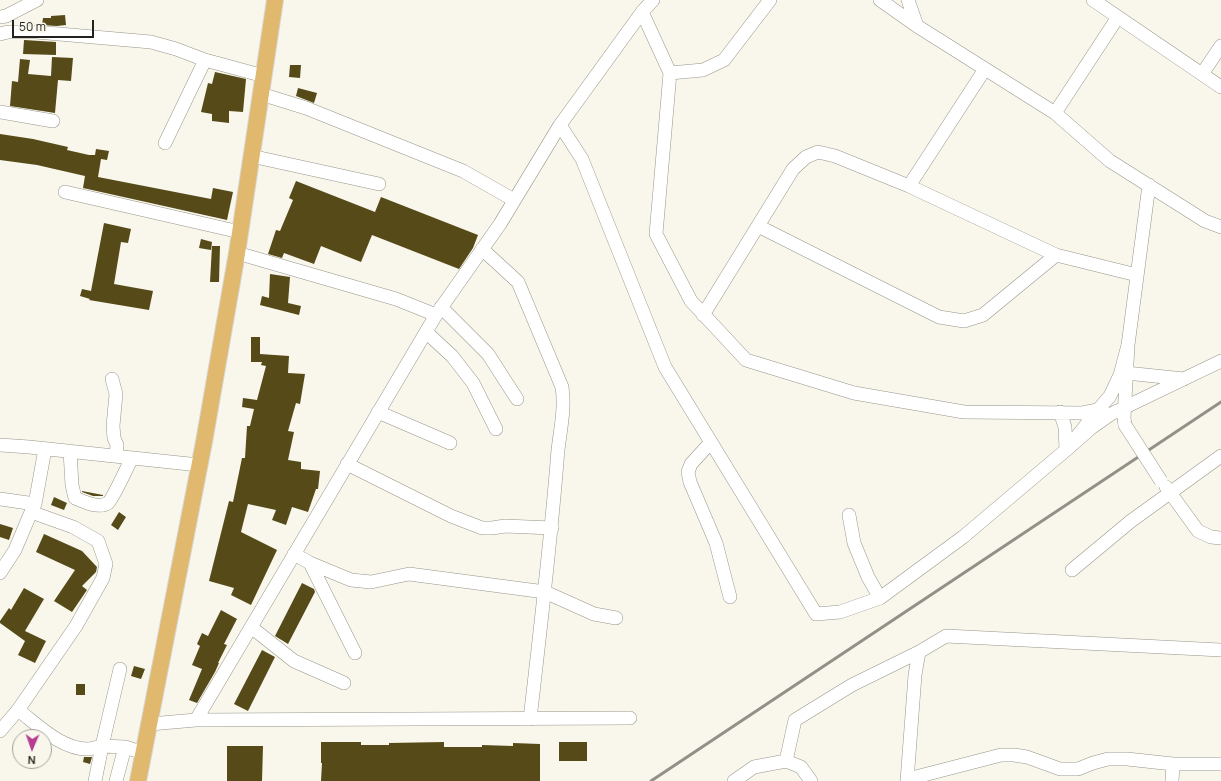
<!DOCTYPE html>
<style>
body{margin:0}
#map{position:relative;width:1221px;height:781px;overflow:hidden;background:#f9f7ec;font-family:Manrope,sans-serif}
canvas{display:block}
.north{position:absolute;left:12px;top:729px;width:40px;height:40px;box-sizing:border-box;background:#f9f7ec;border:1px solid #a3a29a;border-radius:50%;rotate:182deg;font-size:11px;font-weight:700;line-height:16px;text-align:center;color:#23221e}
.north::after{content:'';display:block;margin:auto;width:14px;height:18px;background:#b63e92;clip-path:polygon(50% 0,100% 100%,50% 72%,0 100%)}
.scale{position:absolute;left:12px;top:20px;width:82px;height:18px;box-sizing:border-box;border:2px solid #23221e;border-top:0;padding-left:5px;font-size:12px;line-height:14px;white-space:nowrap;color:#23221e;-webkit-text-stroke:3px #f9f7ec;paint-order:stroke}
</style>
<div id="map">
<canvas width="1221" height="781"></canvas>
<div class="north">N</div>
<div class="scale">50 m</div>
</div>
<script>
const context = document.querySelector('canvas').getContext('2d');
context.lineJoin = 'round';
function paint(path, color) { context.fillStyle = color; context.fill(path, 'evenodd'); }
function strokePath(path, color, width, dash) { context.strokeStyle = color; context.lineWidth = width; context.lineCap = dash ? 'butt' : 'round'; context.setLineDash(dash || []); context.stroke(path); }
const building = new Path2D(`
 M65 15 66 25 57 26 42 25 43 18H51V16Z
 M24 40 56 42V55L23 54Z
 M52 57 73 58 71 81 58 80 55 113 10 106 12 81 18 82 20 59 30 60 28 74 51 76Z
 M290 65H301L300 78 289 77Z
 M215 72 246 79 243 112 229 111V123L212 121V114L201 112 208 83 212 84Z
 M298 88 317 93 314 103 296 96Z
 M0 134 33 139 68 147 67 150 89 155H95L96 149 109 151 107 160 101 159 98 177 211 199 213 188 233 192 227 220 83 188 85 176 37 165 0 160Z
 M296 181 375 212 381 197 478 235 473 248 459 269 372 235 361 262 321 246 314 264 284 253 282 258 268 254 276 230 280 231 293 200 289 198Z
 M104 223 131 229 128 243 121 242 114 284 153 291 149 310 89 300 90 299 80 296 82 289 91 291Z
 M201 239 212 242 211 250 199 248Z
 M212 246H220L219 282H210Z
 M270 274 290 277 288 303 301 306 299 315 260 305 262 296 269 298Z
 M251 337H260V354L289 356 288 373 305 374 300 404 296 403 288 431 294 432 288 460 301 462V469L320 471 318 489H316L308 512 292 507 286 525 272 520 276 510 248 504 241 532 277 550 251 605 231 595 234 588 209 581 229 501 233 502 242 458H245L247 426H250L254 409 242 407 243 398 257 400 266 366 261 365 262 362H251Z
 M82 491 103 495V496H93L82 492Z
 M54 497 67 503 64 510 51 505Z
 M119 512 126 517 118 530 111 525Z
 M0 524 13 528 9 540 0 537Z
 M44 534 82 551 97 567 96 572 82 586 87 590 72 612 54 601 75 570 36 552Z
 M302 583 314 589 315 592 288 644 275 636Z
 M24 588 44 599 25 631 46 641 35 663 18 655 25 641 0 623V621L9 608 11 610Z
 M221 610 237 619 224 644 227 645 218 663H219L215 672 197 703 189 700 202 669 192 665 200 646 197 644 202 633 208 636Z
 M262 650 275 657 248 711 234 704Z
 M134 666 145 669 141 679 131 676Z
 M76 684H85V695H76Z
 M321 742H361V745H389V743L444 742V747H482V745L513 746V743L540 744V781H321L322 763H321Z
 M559 742H587V761H559Z
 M227 746H263L262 781H227Z
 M84 757H92L90 764 83 762Z`);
const minor = new Path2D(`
 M880 0 917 26 1055 113 1110 161 1205 221 1221 227
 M908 0 917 26
 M1093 0 1221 87
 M642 12 670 73 656 234 691 301 746 360 854 393 964 412 1082 413 1098 410 1110 396 1120 375 1128 345
 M0 17 6 16 37 0
 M0 34 8 32H36L151 42 176 49 205 60 264 76
 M670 73 703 70 724 60 770 0
 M1202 74 1221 46
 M261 94 306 108 463 171 514 200
 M0 112 53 121
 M1055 113 1118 17
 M560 125 582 159 665 367 816 614 840 612 880 598 963 537 1066 450 1065 427 1060 412
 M165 143 205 60
 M251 156 379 184
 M909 186 985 69
 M65 192 240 232
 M758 226 939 317 964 321 983 315 1056 255
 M482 249 518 282 562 387C566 412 558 438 557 462 550 548 540 633 530 719
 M237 253 396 299 436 315
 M441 307 488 354 517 399
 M703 315 793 169 806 157 818 152 835 156 909 186 1056 255 1137 275
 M426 332 452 356 473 383 496 429
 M1126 373 1184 379
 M112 379 116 394 113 426 114 438 117 445 116 456
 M1098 410 1066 450 1091 428 1111 414 1221 361
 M378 412 450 443
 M1125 425 1124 418 1128 345 1149 185
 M711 442 691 464 688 472 690 482 716 543 730 597
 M0 445 29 447 199 465
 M70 451 72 485 75 498C84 502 99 509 108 503 113 499 128 465 132 458
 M347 464 451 516 482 528H492L505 526 552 528
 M1166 487 1198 531 1211 537 1221 538
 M0 499 35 504 45 449
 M849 515 854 543 868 577 880 598
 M294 554 310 563 351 580 371 582 409 574 545 592 594 614 616 618
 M310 563 355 653
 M1072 570 1131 521 1221 456
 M0 573 15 550 34 505
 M251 627 294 661 344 683
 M18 710C38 725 62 750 89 749 94 748 98 747 102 746L120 669
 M196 720 630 718
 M150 724 196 720 436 315 500 224 560 125 642 12 653 0
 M0 731 18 710 76 626 103 578 106 564 98 541 73 527 31 512
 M786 761 795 720 852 685 919 652 946 636 1221 650
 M908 779 1001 755H1014L1027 757 1060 769H1078L1093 763 1108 759H1127L1173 764H1221
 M95 781 102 746 125 747 144 753
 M116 781 125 747
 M734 781 754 767 786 761 801 767 811 781
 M907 781 915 675 919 652
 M1172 781 1173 764`);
const major = new Path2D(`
 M138 781 204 442 237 253 275 0`);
const rail = new Path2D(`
 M651 781 1221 402`);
const minorBridge = new Path2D(`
 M1125 425 1161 481`);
paint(building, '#554a18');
strokePath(minor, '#97958b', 14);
strokePath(major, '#d7d7d6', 18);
strokePath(minor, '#fff', 13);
strokePath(major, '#e0b96e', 16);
strokePath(rail, '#929089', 3);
strokePath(minorBridge, '#97958b', 14, []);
strokePath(minorBridge, '#fff', 13);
</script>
